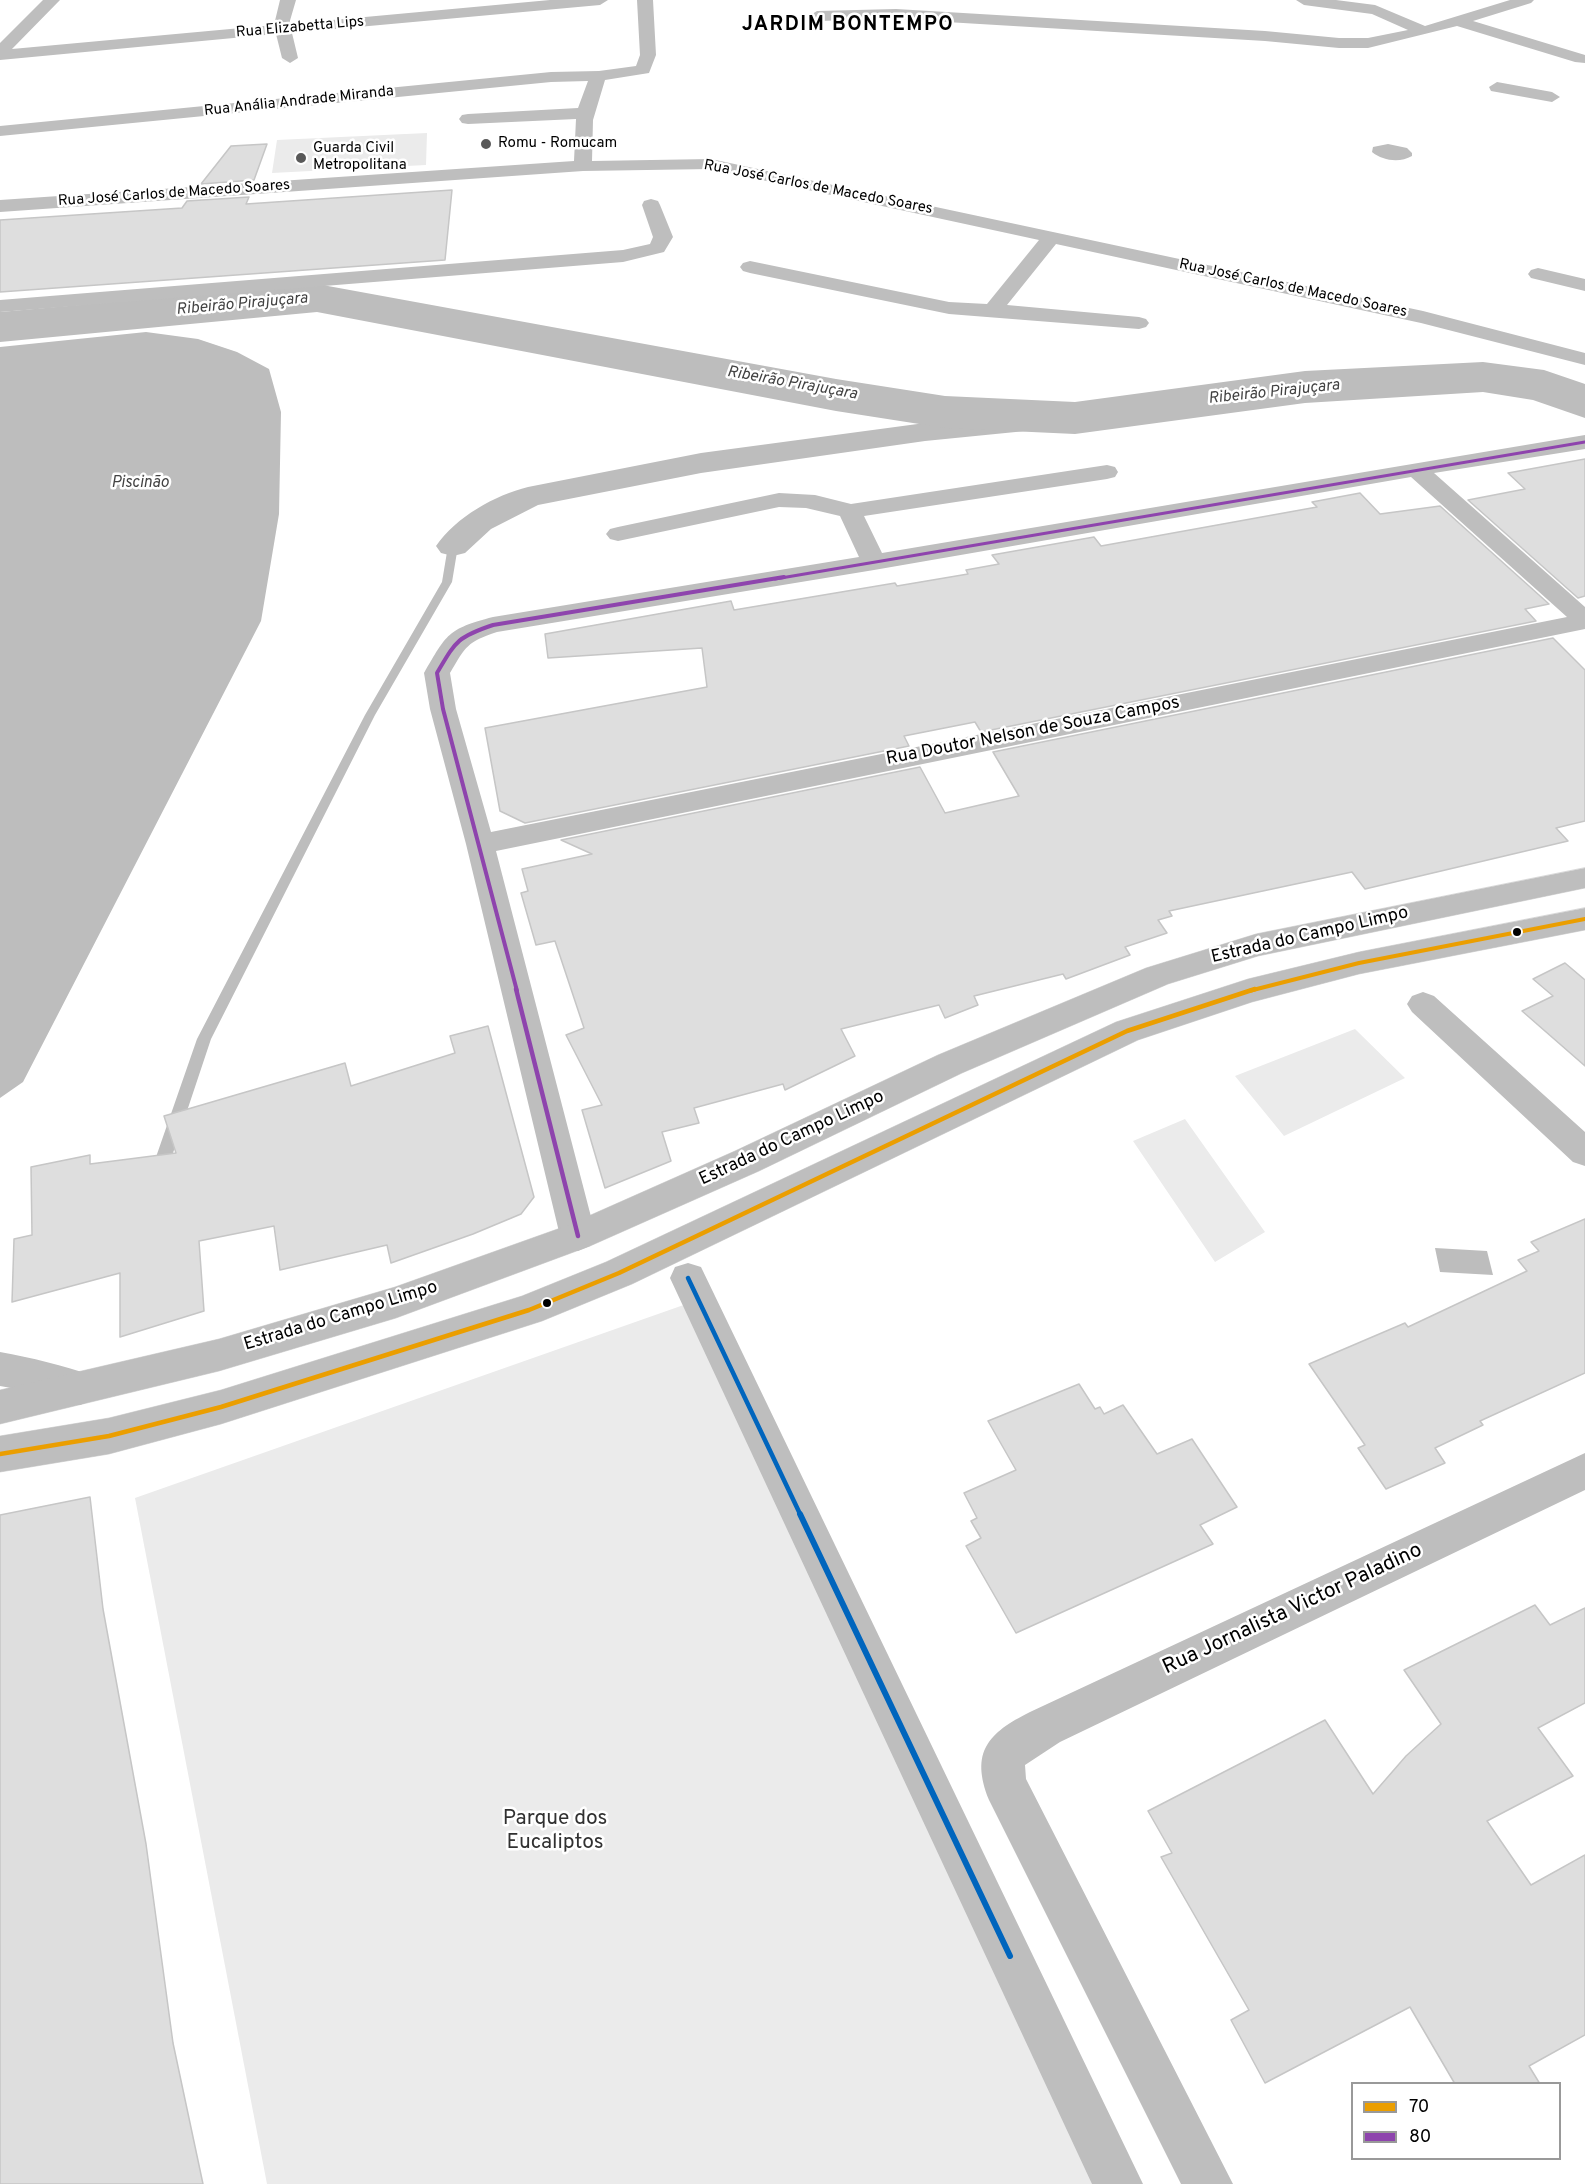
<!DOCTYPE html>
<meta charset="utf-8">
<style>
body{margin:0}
#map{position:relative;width:1585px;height:2184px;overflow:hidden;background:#fff;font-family:Overpass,sans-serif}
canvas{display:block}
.legend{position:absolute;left:1351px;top:2082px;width:210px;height:78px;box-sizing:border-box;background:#fff;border:2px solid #999;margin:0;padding:8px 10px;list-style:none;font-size:18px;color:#000}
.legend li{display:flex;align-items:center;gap:12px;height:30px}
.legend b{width:30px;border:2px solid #999}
</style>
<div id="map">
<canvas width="1585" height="2184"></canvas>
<ul class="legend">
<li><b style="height:8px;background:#eb9e00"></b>70</li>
<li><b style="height:8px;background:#8e44ad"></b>80</li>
</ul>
</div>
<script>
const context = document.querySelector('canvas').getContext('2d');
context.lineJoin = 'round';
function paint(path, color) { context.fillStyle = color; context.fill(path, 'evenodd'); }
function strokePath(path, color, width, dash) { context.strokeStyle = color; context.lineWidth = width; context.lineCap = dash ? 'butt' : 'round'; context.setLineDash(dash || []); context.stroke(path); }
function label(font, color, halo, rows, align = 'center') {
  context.font = font + ' Overpass,sans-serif'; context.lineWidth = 5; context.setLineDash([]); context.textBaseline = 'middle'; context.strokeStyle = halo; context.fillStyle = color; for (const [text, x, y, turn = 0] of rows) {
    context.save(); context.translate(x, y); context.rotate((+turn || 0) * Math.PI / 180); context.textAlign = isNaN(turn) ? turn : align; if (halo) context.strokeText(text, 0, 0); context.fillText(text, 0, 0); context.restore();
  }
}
const green = new Path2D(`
 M427 133 426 165 272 173 277 140Z
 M1355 1029 1405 1078 1284 1136 1235 1076Z
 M1185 1119 1265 1232 1215 1262 1133 1141Z
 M695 1301 1103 2184H267L135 1498Z`);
const water = new Path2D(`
 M1388 144 1407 148 1412 153V156C1400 163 1383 161 1372 152L1373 147Z
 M146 332 198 339 237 352 269 369 281 412 279 514 261 621 23 1082 0 1098V347Z
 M1435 1248 1487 1251 1493 1275 1440 1272Z`);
const stream = new Path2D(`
 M453 543 458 546 452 582 375 715 211 1039 167 1171 165 1175H155L153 1171 156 1157 197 1039 365 715 442 582 448 546Z`);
const canal = new Path2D(`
 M1075 409 1086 411 1090 418 1086 425 925 441 701 473 538 505 491 529 465 553 453 556 441 553 436 546C456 517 495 495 528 487L701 453 925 423Z`);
const river = new Path2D(`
 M317 284 836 379 945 396 1075 402 1305 371 1483 362 1544 370 1585 384V418L1533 400 1483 392 1305 403 1075 434 945 428 836 411 317 312 0 342V312Z`);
const building = new Path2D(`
 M267 144 254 180 201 184 231 146Z
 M452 190 445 260 0 292V220L182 208 187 201 249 197 246 204Z
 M1585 459V596L1578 598 1468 500 1525 489 1508 473Z
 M1360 493 1380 514 1440 506 1549 604 1525 609 1536 621 981 732 975 722 904 736 909 746 525 823 500 811 485 728 707 687 702 648 548 658 545 634 731 601 734 610 895 583 897 586 968 574 966 570 999 564 992 555 1094 537 1101 546 1317 507 1312 502Z
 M1553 638 1585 670V821L1556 828 1568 841 1365 889 1352 872 1169 911 1172 916 1158 920 1167 933 1125 947 1130 955 1066 979 1063 974 974 996 978 1005 945 1018 939 1005 841 1029 855 1056 785 1090 783 1084 694 1108 699 1123 662 1132 671 1161 605 1188 582 1110 602 1105 566 1035 584 1028 555 941 536 945 521 893 528 891 522 869 592 854 561 840 920 767 945 813 1019 796 993 752Z
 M1565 963 1585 980V1066L1522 1011 1553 996 1533 979Z
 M488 1026 534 1197 521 1214 473 1234 391 1263 387 1245 280 1270 274 1226 199 1241 204 1311 120 1337V1273L12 1302 14 1239 32 1235 31 1167 90 1155V1164L176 1153 164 1116 345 1063 351 1086 455 1053 450 1036Z
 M1585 1219V1373L1480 1421 1483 1425 1435 1448 1445 1463 1386 1489 1358 1448 1365 1445 1309 1364 1405 1323 1408 1327 1527 1271 1518 1260 1539 1251 1531 1242Z
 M1079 1384 1095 1409 1100 1407 1104 1414 1123 1405 1157 1454 1192 1439 1237 1507 1200 1525 1213 1544 1016 1633 966 1546 981 1538 971 1521 977 1518 964 1493 1016 1470 988 1421Z
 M90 1497 103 1609 146 1844 173 2043 203 2184H0V1515Z
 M1535 1605 1550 1625 1585 1608V1703L1538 1728 1573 1776 1487 1821 1531 1885 1585 1855V2035L1529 2066 1540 2084H1455L1410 2007 1265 2083 1231 2020 1249 2010 1161 1857 1172 1853 1148 1811 1325 1720 1373 1794 1406 1756 1441 1724 1404 1670Z`);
const minor = new Path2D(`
 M43 0H60L12 49 274 25 280 0H296L289 24 550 0H608L600 5 292 33 298 58 290 63 282 58 276 34 0 60V43Z
 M637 0H653L656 55 649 73 605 80 593 120 592 161 711 159 1423 311 1585 353V365L1421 323 1056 244 1007 305 1139 317 1146 319 1149 323 1146 327 1139 329 949 314 750 273 743 271 740 267 743 263 750 261 949 302 987 304 1039 240 711 169 583 171 0 212V200L574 161 576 119 468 124 462 123 459 119 462 115 468 114 578 108 588 81 551 82 0 136V126L551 72 599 71 636 66 640 55Z
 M1296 0H1336L1375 5 1425 26 1510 0H1534L1531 3 1473 21 1585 55V63L1575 62 1457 26 1368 48H1339L1265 41 896 19 817 21 809 16 817 11 896 9 1265 31 1339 38H1368L1408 30 1372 14 1304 5Z
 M1497 82 1552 92 1560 97 1552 102 1491 91 1489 87Z
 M651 199 658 201 660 205 673 237 664 252 623 262 0 312V300L623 250 650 244 653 237 642 205 644 201Z
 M1538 268 1585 279V291L1531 278 1528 274 1531 270Z
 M1585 435V449L1434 473 1585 607V629L496 851 596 1236 590 1246 578 1251 566 1246 560 1236 466 844 430 709 424 673C447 634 447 629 493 617L859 557 840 516 806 508 779 507 618 541 610 539 606 534 610 529 618 527 779 493 815 495 851 504 1107 465 1115 467 1118 472 1115 477 1107 479 864 516 882 553ZM1411 477 1567 617 491 832 456 709 450 673C466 646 467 642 497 632L874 570Z
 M1423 992 1434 996 1585 1132V1166L1573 1162 1412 1012 1407 1004 1412 996Z
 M688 1263 701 1267 1143 2184H1092L670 1278 675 1267Z
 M0 1352C32 1358 63 1365 93 1376L99 1388 93 1400 80 1405 39 1393 0 1386Z
 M1585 1453V1490L1060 1742 1025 1765 1026 1779 1233 2184H1181L989 1800C970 1752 988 1733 1030 1712Z`);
const major = new Path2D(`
 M1585 868V888L1258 956 1168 984 962 1073 759 1171 590 1246 396 1318 219 1371 0 1424V1390L219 1339 395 1287 566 1226 735 1151 938 1055 1146 968 1256 934Z
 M1585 908V930L1359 974 1252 1002 1138 1040 632 1284 542 1321 221 1424 109 1454 0 1472V1436L109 1418 221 1390 522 1296 606 1262 1116 1022 1248 979 1359 952Z`);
const bus1Far1 = new Path2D(`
 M1249 991 1359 963 1585 919`);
const bus1 = new Path2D(`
 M0 1454 109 1436 221 1407 529 1310 619 1273 1127 1031 1255 989`);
const bus2Far2 = new Path2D(`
 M775 579 1585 442`);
const bus2Far1 = new Path2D(`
 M517 991 443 709 437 673C456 641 457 637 493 625L784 577`);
const bus2 = new Path2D(`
 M516 989 578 1236`);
const bus3Far1 = new Path2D(`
 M688 1278 801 1516`);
const bus3 = new Path2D(`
 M800 1514 1010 1956`);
const markers = [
 [486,144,6,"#595959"],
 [301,158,6,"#595959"],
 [1517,932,5,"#000"],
 [547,1303,5,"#000"]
];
const farStreetnames = [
 ["Rua Elizabetta Lips",300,28,-5],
 ["Rua Anália Andrade Miranda",299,102,-6],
 ["Rua José Carlos de Macedo Soares",818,188,11],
 ["Rua José Carlos de Macedo Soares",174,194,-4],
 ["Rua José Carlos de Macedo Soares",1293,289,12]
];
const farPoinames = [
 ["Romu - Romucam",498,144],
 ["Guarda Civil",313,149],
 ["Metropolitana",313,166]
];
const farWaternames = [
 ["Ribeirão Pirajuçara",242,305,-5],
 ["Ribeirão Pirajuçara",792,384,10],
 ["Ribeirão Pirajuçara",1274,393,-6],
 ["Piscinão",140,484]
];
const streetNames = [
 ["Rua Doutor Nelson de Souza Campos",1033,732,-11],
 ["Estrada do Campo Limpo",1310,936,-13],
 ["Estrada do Campo Limpo",792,1139,-25],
 ["Estrada do Campo Limpo",341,1317,-17]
];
const farDistrictnames = [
 ["JARDIM BONTEMPO",848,26]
];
const nearStreetnames = [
 ["Rua Jornalista Victor Paladino",1293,1610,-25]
];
const nearParknames = [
 ["Parque dos",555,1820],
 ["Eucaliptos",555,1844]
];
paint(green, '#ebebeb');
paint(water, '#bdbdbd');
paint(stream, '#bdbdbd');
paint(canal, '#bdbdbd');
paint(river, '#bdbdbd');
paint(building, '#dedede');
strokePath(building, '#c6c6c6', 1.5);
strokePath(major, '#dbdbdb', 1);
paint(minor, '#bebebe');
paint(major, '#bebebe');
strokePath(bus1Far1, '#eb9e00', 4);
strokePath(bus1, '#eb9e00', 4.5);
strokePath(bus2Far2, '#8e44ad', 3);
strokePath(bus2Far1, '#8e44ad', 4);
strokePath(bus2, '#8e44ad', 4.5);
strokePath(bus3Far1, '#0065bd', 4.5);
strokePath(bus3, '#0065bd', 6);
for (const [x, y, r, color] of markers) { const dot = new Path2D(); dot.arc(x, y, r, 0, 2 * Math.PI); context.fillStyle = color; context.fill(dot); strokePath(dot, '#fff', 2); }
label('15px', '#000', '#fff', farStreetnames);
label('15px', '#000', '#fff', farPoinames, 'left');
label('italic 16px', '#424242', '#fff', farWaternames);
label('18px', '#000', '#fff', streetNames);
context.letterSpacing = '1.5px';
label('bold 20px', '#000', '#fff', farDistrictnames);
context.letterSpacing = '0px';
label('21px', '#000', '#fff', nearStreetnames);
label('21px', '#313131', '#fff', nearParknames);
</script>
